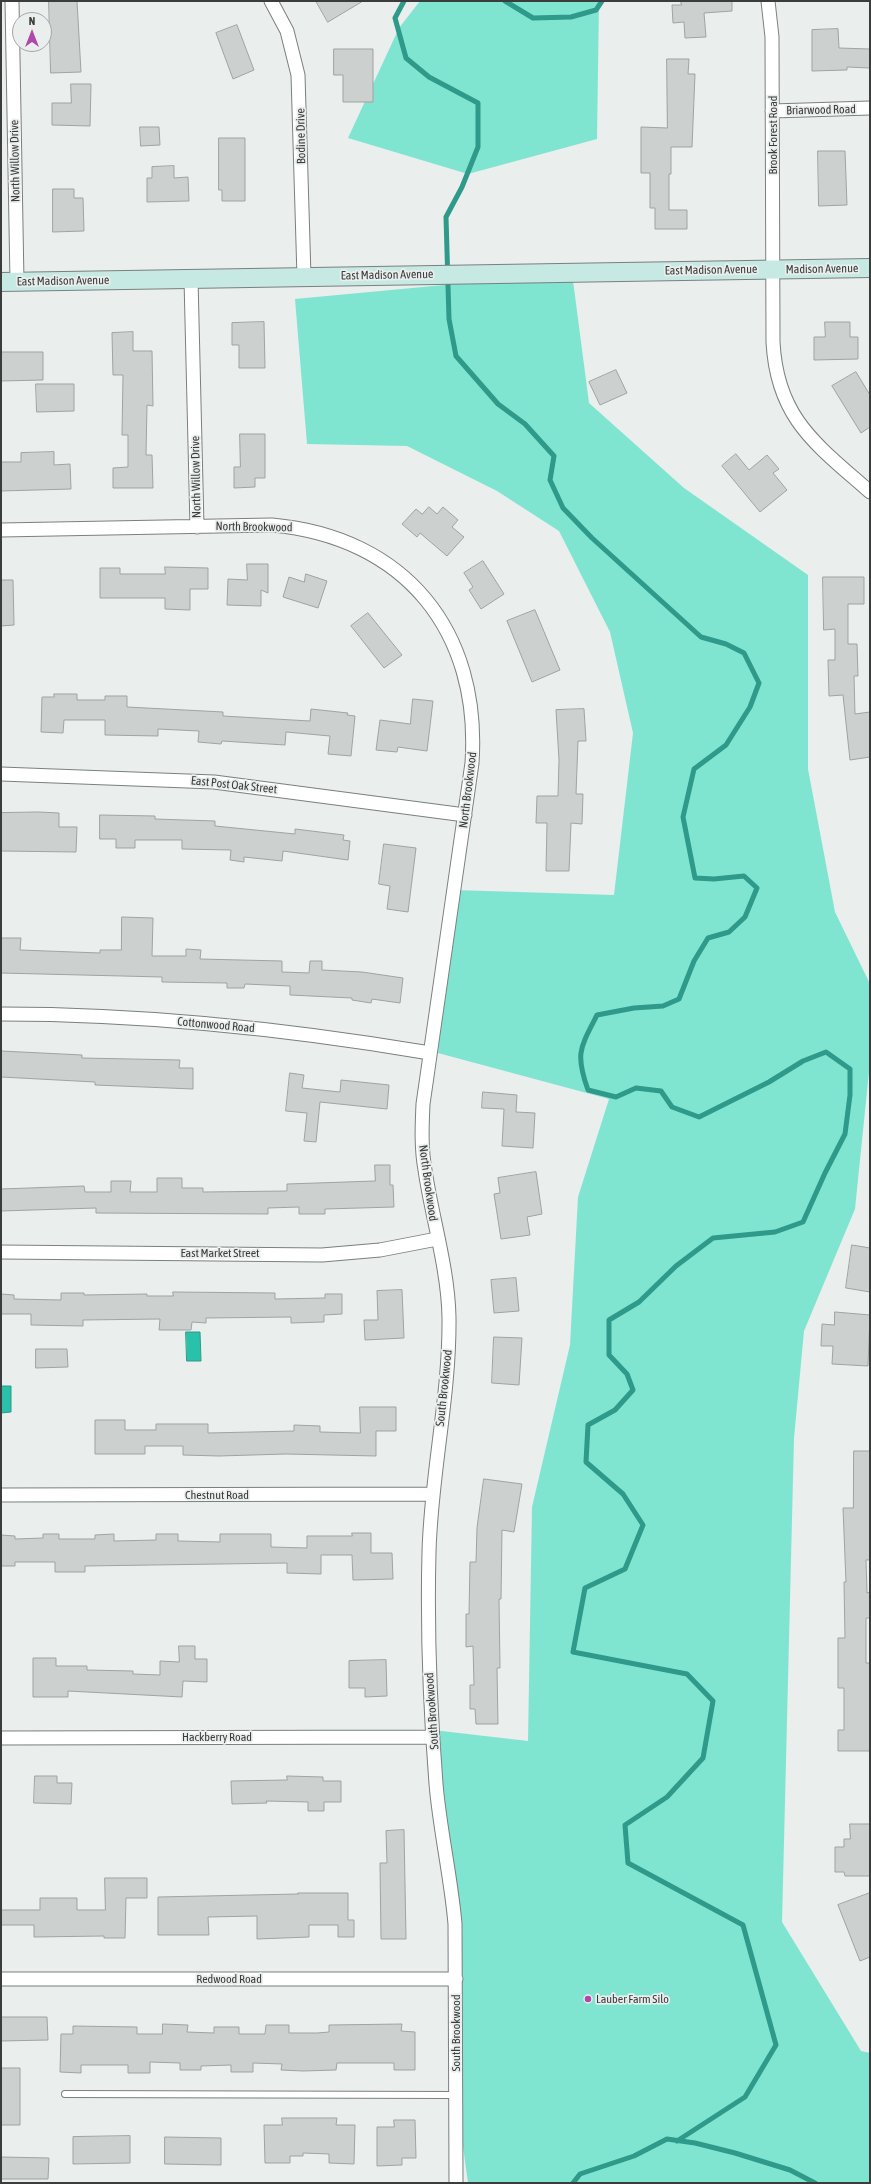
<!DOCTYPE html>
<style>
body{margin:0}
#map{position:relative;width:871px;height:2184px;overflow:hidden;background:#eaeeed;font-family:"Asap Condensed",sans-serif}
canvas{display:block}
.frame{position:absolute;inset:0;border:2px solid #3b3c3c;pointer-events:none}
.north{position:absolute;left:12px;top:12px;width:40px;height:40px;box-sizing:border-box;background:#eaeeed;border:1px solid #a4a7a6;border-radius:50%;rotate:0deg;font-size:11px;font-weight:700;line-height:16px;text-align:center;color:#3b3c3c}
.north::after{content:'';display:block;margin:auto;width:14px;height:18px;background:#b048aa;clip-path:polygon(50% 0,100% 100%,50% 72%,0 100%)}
</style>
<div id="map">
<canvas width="871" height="2184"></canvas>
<div class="frame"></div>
<div class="north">N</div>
</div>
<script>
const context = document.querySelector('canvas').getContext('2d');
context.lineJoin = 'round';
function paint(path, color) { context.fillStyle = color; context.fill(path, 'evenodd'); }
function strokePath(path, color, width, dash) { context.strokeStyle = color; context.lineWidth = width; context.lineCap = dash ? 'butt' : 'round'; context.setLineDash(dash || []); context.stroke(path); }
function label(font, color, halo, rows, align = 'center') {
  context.font = font + ' "Asap Condensed",sans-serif'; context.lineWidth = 3.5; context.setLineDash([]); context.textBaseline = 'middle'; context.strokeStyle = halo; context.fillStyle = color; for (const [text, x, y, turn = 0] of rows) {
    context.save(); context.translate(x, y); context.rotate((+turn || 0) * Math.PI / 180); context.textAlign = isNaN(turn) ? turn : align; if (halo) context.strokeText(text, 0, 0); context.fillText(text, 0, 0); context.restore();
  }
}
const green = new Path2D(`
 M420 1H599L597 139 468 174 348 138 399 28Z
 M572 273 589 403 684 488 808 575V769L835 912 870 984V1062L855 1209 804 1331 794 1438 782 1922 861 2051 870 2053V2183H468L456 2095 451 1881 433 1730 528 1741 532 1507 570 1345 578 1197 609 1099 438 1053 454 890 614 895 633 733 610 632 559 531 497 491 407 446 307 444 295 299Z`);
const water = new Path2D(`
 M186 1332H200L201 1361H187Z
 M1 1386H11V1412L1 1413Z`);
const stream = new Path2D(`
 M404 1 395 18 406 58 429 77 478 103V147L462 187 446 217 449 319 456 356 498 404 525 424 554 456 550 480 563 508 592 538 701 637 726 644 744 653 759 683 750 707 726 745 694 769 683 817 695 878 714 879 744 876 757 888 745 917 729 932 708 938 694 961 679 999 663 1006 634 1008 597 1015C580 1048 575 1054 588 1090L616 1097 636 1088 661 1091 672 1107 699 1117 769 1082 803 1061 826 1052 850 1069V1095L845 1134 825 1173 803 1222 775 1232 713 1238 676 1266 639 1302 609 1320V1355L627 1374 633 1390 615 1410 588 1425 586 1462 623 1494 643 1525 625 1569 585 1588 573 1652 687 1674 713 1701 703 1758 667 1797 625 1825 628 1863 743 1925 776 2045 745 2097 677 2141
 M505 1 533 18 571 17 596 10 602 1
 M573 2183 580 2174 634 2156 667 2139 695 2143 735 2153 790 2170 815 2183`);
const building = new Path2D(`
 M49 1H77L81 72 51 73Z
 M316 1H363L328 22Z
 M681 1H732V11L704 13 706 37 685 38 684 22 673 23 672 5H681Z
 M237 25 254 70 233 79 216 33Z
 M838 29 839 48 870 49V68L847 67V70L812 71V30Z
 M334 49H373V102H343V75H334Z
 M667 59H689L688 74H695L692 147H671V174H669V210H687V229H655V208H650V173H641V127L667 128Z
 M71 84H91L90 126 52 125V103H71Z
 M140 127H159L160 145 141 146Z
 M219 138H245V201H222V190H219Z
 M818 151H845L847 205 819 206Z
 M174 166V178L188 177 189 201 147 202V178H152V167Z
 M53 189H74V198H83L84 231 53 232Z
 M264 322 265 368H239V345H232V323Z
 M825 322H850V337H858V359L814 360V337H825Z
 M133 332V351H152L153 406 147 405 146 455H152L153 488H113V468L128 467V435H122L123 375H113L112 333Z
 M1 352H43V380L1 381Z
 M616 370 627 393 600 405 589 382Z
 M856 372 870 395V427L861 433 832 386Z
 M36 384H74V411L37 412Z
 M240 434H265V478H255V487L234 488V467H240Z
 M54 452V465L70 464 71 489 1 491V462H21V453Z
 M736 454 749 470 767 455 779 469 773 473 787 490 760 512 722 466Z
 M429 507 437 514 443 507 458 520 452 527 464 537 447 556 420 533 417 537 402 524 416 509 422 514Z
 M483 561 504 594 481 609 469 590 473 587 464 573Z
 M247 564H268V593L261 590V606L227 605 228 579 247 580Z
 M165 567 208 568V589H190V610L165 609V598H100V568H120V574H165Z
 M306 574 327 581 318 608 283 597 289 577 304 582Z
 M823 577H864V604H848V644H857L858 676H854L855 714 870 712V757L850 760 843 695 829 696 828 660H835V629L824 630Z
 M1 580H13L14 625 1 626Z
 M535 610 560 670 532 682 507 621Z
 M368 613 402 655 384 668 351 626Z
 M54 694H77V700H105V696H127V707L223 712V716L310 721 311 709 348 713 347 715 355 716 351 756 328 754 330 736 286 732 285 745 222 741 221 744 198 742 199 731 158 729V736L105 735V720H64L63 733 41 732 42 697H54Z
 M413 699 433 701 427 751 398 747 397 752 376 750 380 720 410 724Z
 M584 709 586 741H578L576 794H583L582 824 571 823 569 871H546L547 823H536L537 796H558L559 760 556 710Z
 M39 812 59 813V827H77L76 852 1 851V813Z
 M100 815 155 816V819L215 821V826L295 834V829L344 835 343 840 350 841 348 860 283 851 282 861 244 857V862L230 860 231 850 182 849V840H135V848H116V839H100Z
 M384 844 416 848 408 912 387 909 390 886 379 884Z
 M122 917 153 918 152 956H186V949L201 950 200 959 282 961V972L309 973 310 961H322V970L362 972 403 978 400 1003 372 999 371 1003 352 1000V998L290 995V986L245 984 244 988H227V983L162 982V977L1 973V938H21L20 950 100 953V950H121Z
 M1 1051 82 1055V1058L180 1060 179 1068H193V1089L95 1085V1082L1 1077Z
 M290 1073 304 1075 302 1088 340 1092 341 1080 389 1085 387 1109 320 1102 316 1142 304 1141 307 1113 286 1111Z
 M483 1092 517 1095 516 1112 535 1113 533 1148 502 1146 504 1109 482 1108Z
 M375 1165H390V1185H393L394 1207 325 1209V1214H299V1207L268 1208V1214L96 1213V1208L1 1211V1189L84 1186 85 1192H111V1181H131L130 1192H157V1178H182V1188H203V1192L287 1191V1184L375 1181Z
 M536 1172 542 1214 527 1217 530 1235 501 1239 494 1194 500 1193 498 1178Z
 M852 1245 870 1248V1292L846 1288Z
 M516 1278 519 1311 494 1313 491 1280Z
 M402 1290 404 1338 365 1340 364 1320H378L377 1291Z
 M173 1292 275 1293V1299L325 1298V1294H342V1314L324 1315V1322L291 1323V1317L206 1318V1323L192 1322 191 1330H159L160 1319 83 1320V1326L31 1325V1314H1V1294L14 1295V1299L61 1300V1293H84V1295L147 1294V1296H173Z
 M835 1312 870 1315 868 1366 832 1364 833 1346H821L822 1324 834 1325Z
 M494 1337 522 1338 519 1385 492 1383Z
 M36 1349H67L68 1367 36 1368Z
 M360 1407H396V1431H376V1456L286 1454 219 1456 183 1455V1446H145V1454H95V1420H125V1430H156V1424H208V1433L294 1431V1425L320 1426V1432L360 1433Z
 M854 1451H870V1560H866L867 1593 870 1592V1618H866V1663H870V1751H838V1730H844V1688H838V1638H845L844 1582H846L843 1508H853Z
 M484 1479 522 1484 514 1532 502 1530 501 1599H499L500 1668H497L498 1724H476L475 1709H470V1685H474L473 1646 466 1647V1614H469L470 1562H476L477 1528Z
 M352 1533H371V1553H392L393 1579 353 1580 352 1555H321V1574L287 1573V1563L85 1566V1572H55V1562H15V1566H1V1535L15 1536V1539L43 1538V1534H59V1539H95V1535L114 1534V1541L156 1540V1534H178V1541L220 1542V1534H271V1547L307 1548V1536H352Z
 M179 1646H195V1659H207V1682L183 1681 182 1697 68 1691V1697H33V1658H56V1666H87V1670L133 1671V1674L160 1675V1661L179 1662Z
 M386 1660 387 1696 365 1697V1688H349V1661Z
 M35 1776H57V1783H72L71 1804 34 1803Z
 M287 1776 323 1777V1781H341V1802H324V1811H308V1802L266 1801 267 1803 232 1804 231 1781 287 1780Z
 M850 1824H870V1876H845L844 1872H835V1847H844V1839H850Z
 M404 1830 406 1939H381L380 1863H387L386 1831Z
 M105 1878H147V1898H126L125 1938H104V1936L34 1937V1925H1V1910H40V1898H77V1910H105Z
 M298 1893H348V1920H354V1937H338V1925H309V1937L257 1939V1916L208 1917 209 1935H158V1897L298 1894Z
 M870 1893V1957L860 1961 838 1905Z
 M1 2017H47L48 2040 1 2041Z
 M163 2024 188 2025 187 2032 214 2033V2027H239V2034H265L266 2025H289V2033H317L329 2032V2025L402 2024 401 2031 415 2032V2070H394V2063H337L336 2070 303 2071 281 2070 282 2064 253 2063V2072H231V2065L201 2066V2070H180V2063L150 2062V2073H128V2065H81V2073L60 2072 61 2034H73V2026L137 2027V2034H162Z
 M1 2068H20V2125H1Z
 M282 2118H337L336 2125H355L354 2164 329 2163V2154L303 2153V2156H290V2163H265L264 2125H282Z
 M394 2120H415L416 2158H402V2165L377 2166V2127H394Z
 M130 2136V2163L73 2164V2137Z
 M165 2137 221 2138V2165L165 2164Z
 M1 2157 49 2158 48 2179H1Z`);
const lane = new Path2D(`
 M65 2094 456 2095`);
const street = new Path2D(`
 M12 1 17 282
 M271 1 287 31 298 75 304 277
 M768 1 772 37 773 342C777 419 817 445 870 492
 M772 111 870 108
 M191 279 197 527
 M1 530 272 525C405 537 481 631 472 763L423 1104C422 1126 421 1148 425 1170 432 1218 448 1268 449 1317 450 1396 431 1473 429 1552 427 1630 430 1707 436 1784 440 1831 451 1877 455 1924L456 2183
 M1 774 214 782 465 815
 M1 1014C145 1014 288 1029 430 1053
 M1 1252 322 1255 380 1250 437 1239
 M1 1495 432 1494
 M1 1738 433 1737
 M1 1979H456`);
const secondary = new Path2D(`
 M1 282 870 268`);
const markers = [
 [588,1999,4,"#b048aa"]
];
const streetNames = [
 ["Briarwood Road",821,110,-1],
 ["Brook Forest Road",773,135,-90],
 ["Bodine Drive",301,136,-91],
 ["North Willow Drive",15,161,-91],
 ["Madison Avenue",822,269,-1],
 ["East Madison Avenue",711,270,-1],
 ["East Madison Avenue",387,275,-1],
 ["East Madison Avenue",63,281,-1],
 ["North Willow Drive",196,477,-91],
 ["North Brookwood",254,527,1],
 ["East Post Oak Street",234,785,6],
 ["North Brookwood",468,790,-83],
 ["Cottonwood Road",216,1025,5],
 ["North Brookwood",428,1183,82],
 ["East Market Street",220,1253],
 ["South Brookwood",444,1388,-84],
 ["Chestnut Road",217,1495],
 ["South Brookwood",432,1711,-94],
 ["Hackberry Road",217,1737],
 ["Redwood Road",229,1979],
 ["South Brookwood",456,2033,-90]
];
const poiNames = [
 ["Lauber Farm Silo",596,1999]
];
paint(green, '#7fe5d1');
paint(water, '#2ac1ab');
strokePath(water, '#2f998a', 1);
strokePath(stream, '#2f998a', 5);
paint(building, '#ccd0cf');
strokePath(building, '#9fa3a2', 1);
strokePath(lane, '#7b7f7e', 8);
strokePath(street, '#7b7f7e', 15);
strokePath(secondary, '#7b7f7e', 20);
strokePath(lane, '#fff', 6);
strokePath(street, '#fff', 13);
strokePath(secondary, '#c7e9e3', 18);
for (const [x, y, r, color] of markers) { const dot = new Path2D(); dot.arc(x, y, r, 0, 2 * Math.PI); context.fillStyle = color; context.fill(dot); strokePath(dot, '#eaeeed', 1.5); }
label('12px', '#3b3c3c', '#eaeeed', streetNames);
label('12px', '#3b3c3c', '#eaeeed', poiNames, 'left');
</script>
